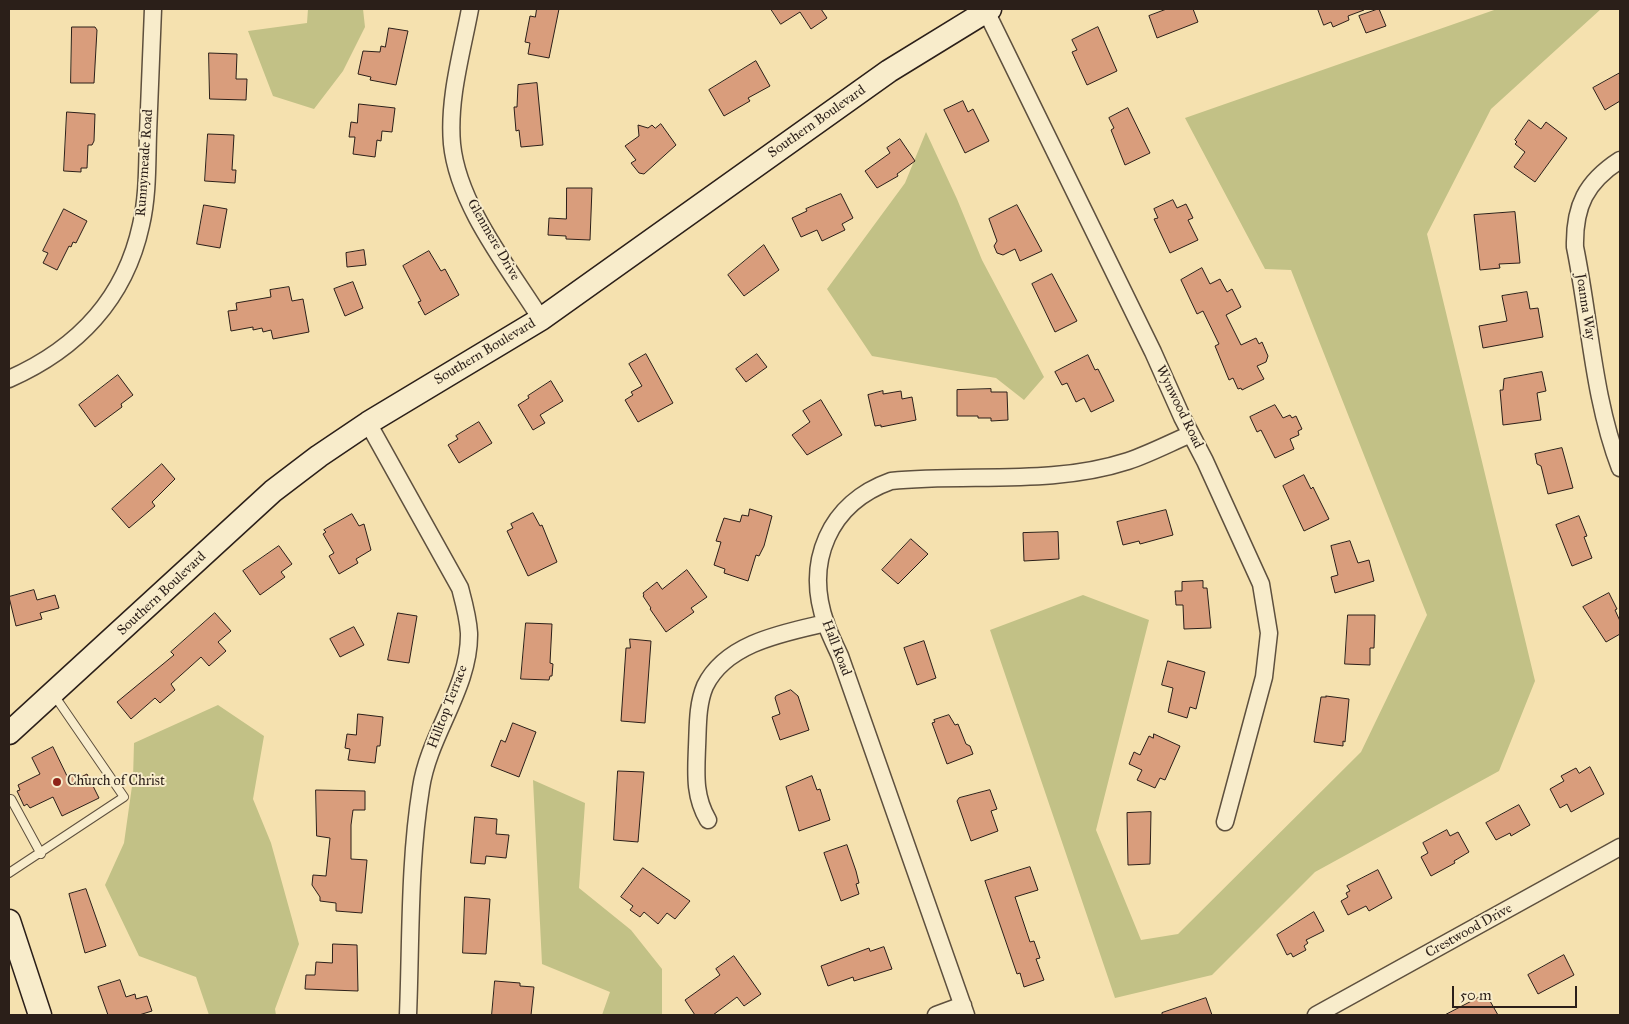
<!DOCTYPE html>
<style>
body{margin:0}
#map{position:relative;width:1629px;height:1024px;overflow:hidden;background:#f5e1af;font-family:"IM FELL Great Primer",serif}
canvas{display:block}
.frame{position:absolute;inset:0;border:10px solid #2b1f19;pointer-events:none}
.scale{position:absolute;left:1452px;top:986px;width:125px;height:22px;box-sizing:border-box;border:2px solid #2b1f19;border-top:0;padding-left:6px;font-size:15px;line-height:18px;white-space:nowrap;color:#2b1f19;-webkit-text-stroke:4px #f8eccb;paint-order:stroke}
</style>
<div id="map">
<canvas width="1629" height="1024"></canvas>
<div class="frame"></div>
<div class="scale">50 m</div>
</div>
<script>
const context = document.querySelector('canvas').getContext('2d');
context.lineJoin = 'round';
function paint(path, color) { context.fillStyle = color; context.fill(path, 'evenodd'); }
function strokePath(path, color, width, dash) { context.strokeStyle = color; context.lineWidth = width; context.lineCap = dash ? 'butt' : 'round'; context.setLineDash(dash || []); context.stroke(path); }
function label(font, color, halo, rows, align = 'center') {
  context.font = font + ' "IM FELL Great Primer",serif'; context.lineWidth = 4; context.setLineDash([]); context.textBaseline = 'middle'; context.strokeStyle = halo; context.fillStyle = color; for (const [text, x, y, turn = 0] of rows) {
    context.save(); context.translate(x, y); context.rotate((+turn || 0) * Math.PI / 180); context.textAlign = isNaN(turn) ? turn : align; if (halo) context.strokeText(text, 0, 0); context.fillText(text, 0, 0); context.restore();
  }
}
const green = new Path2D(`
 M308 9H363L365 27 343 71 314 109 273 96 248 31 307 23Z
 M1497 9H1601L1491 109 1427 234 1535 681 1499 771 1315 872 1212 975 1115 998 990 630 1083 595 1149 620 1096 830 1141 940 1178 934 1361 752 1427 615 1291 270 1265 269 1185 118Z
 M926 132 957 199 982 260 1044 377 1024 400 996 378 872 356 827 289 905 183Z
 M218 705 264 736 253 799 271 843 299 944 275 1009 276 1015H209L196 977 139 956 105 885 124 843 133 779 134 743Z
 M533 780 585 803 579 888 631 930 662 969V1015H602L610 992 542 964Z`);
const building = new Path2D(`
 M537 9H559L549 58 528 54 530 43 525 42 530 16 535 17Z
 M771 9H821L827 18 811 29 800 12 781 24Z
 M1167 9H1193L1198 22 1157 38 1149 16Z
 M1318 9H1364V10L1348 16 1349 20 1333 27 1331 22 1324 25Z
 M1379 9 1386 26 1366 33 1359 16Z
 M72 27H95L97 30 94 83H71Z
 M1098 27 1117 71 1087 85 1072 52 1077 50 1072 40Z
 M389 28 408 31 396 85 370 80 371 77 358 74 363 51 380 52 381 46 385 47Z
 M209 53 237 54 236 79H247L246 100 210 99Z
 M756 61 770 86 748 98 750 101 724 116 709 90Z
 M1620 73V101L1605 110 1593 88Z
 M537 83 543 145 521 147 519 130 516 131 514 107H517L518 85Z
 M963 101 968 112 973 109 989 141 965 153 944 110Z
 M359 104 395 108 392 132 382 131 381 141 377 140 375 157 353 154 355 137H349L351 122 357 123Z
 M1128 108 1150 153 1125 165 1111 130 1114 128 1109 118Z
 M67 112 95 114 94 141 92 145H88L87 168H81V172L64 171Z
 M1529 120 1541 129 1546 122 1567 138 1535 182 1514 167 1525 152 1515 144 1517 142 1515 140Z
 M661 124 676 145 644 174 639 173 631 163 636 160 625 146 639 136 638 125 648 128 652 125 655 128Z
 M208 134 234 135 232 170H236L235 183 205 181Z
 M900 139 915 161 897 174 898 176 877 188 865 171 890 153 887 148Z
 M567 188H592L590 240 566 239V236L548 235 549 218 566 219Z
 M841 194 853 218 842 224 845 230 822 241 817 230 801 237 792 218 807 211 806 209Z
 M1173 200 1177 208 1186 204 1193 218 1188 220 1198 240 1170 253 1154 219 1158 218 1154 209Z
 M204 205 227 209 220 248 197 244Z
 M1017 205 1042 251 1020 261 1015 249 1003 255 997 253 994 246 997 241 989 219Z
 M64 209 87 221 76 243 73 242 71 247 69 246 57 270 43 263 48 253 43 251Z
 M1515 212 1520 263 1499 264 1500 268 1480 270 1474 215Z
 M764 245 779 270 744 296 728 275Z
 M364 250 366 265 347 267 346 253Z
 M429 251 441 271 445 269 459 295 425 315 418 302 421 301 403 266Z
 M1202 268 1210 284 1220 279 1227 292 1232 289 1241 307 1226 315 1241 345 1256 338 1259 344 1262 342 1268 356 1266 362 1257 366 1264 379 1242 390 1241 388 1238 389 1233 378 1229 380 1215 346 1219 344 1203 311 1197 314 1181 280Z
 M1052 274 1077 321 1055 332 1032 284Z
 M353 282 363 308 345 316 334 289Z
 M289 287 292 301 303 299 309 332 273 339 271 330 263 332 262 328 253 330V327L231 331 228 311 237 310 236 303 271 297 270 290Z
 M1527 292 1530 309 1538 308 1543 337 1483 348 1479 326 1507 321 1502 296Z
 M646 354 673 403 638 422 625 400 633 395 631 392 642 386 629 364Z
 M757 354 767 367 746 382 736 369Z
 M1088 355 1095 370 1098 369 1114 401 1091 412 1084 398 1076 402 1067 383 1062 385 1055 372Z
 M1542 372 1546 391 1537 393 1541 420 1503 425 1500 390H1503L1504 379Z
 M118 375 133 395 121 404 122 407 95 427 79 405Z
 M551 381 563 401 540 415 545 423 533 430 518 405 529 398 528 396Z
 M991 389V392H1007L1008 420 991 421V418H978V416H957V390Z
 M883 391V394L901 391 902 399 912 397 916 420 881 427V425L875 426 868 395Z
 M821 400 842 435 807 455 792 435 810 422 803 411Z
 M1275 405 1283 418 1290 415 1292 418 1296 416 1302 429 1298 431 1299 435 1290 439 1294 449 1275 458 1261 430 1257 432 1250 417Z
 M479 422 492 443 459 463 448 445 458 439 456 436Z
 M1562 448 1573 488 1548 494 1541 466 1537 464 1535 454Z
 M162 464 175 479 152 502 155 506 129 528 112 509Z
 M1304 475 1311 489 1313 487 1329 519 1304 531 1283 486Z
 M750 509 772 516 764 546 759 556 756 555 748 581 724 573 725 569 714 565 721 542 716 541 724 518 740 522 742 515 748 516Z
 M1166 510 1173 535 1140 544 1139 541 1123 545 1117 522Z
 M533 513 540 526 542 525 557 562 528 576 507 531 513 528 511 524Z
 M352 514 359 526 364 524 371 550 356 559 358 563 339 574 329 556 334 553 323 534 326 532 324 530Z
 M1579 516 1587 536 1584 537 1592 558 1572 566 1556 525Z
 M1058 532 1059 559 1024 561 1023 533Z
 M911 539 928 554 898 584 882 570Z
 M1350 541 1358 563 1369 560 1374 581 1335 593 1331 577 1338 575 1331 546Z
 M279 546 292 564 281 572 285 577 260 595 243 571Z
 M687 570 707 597 691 608 694 612 666 632 650 609 651 608 643 596 644 595 643 593 657 582 662 589Z
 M1203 581V588H1207L1211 628 1184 629 1183 605H1176L1175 591H1182V582Z
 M34 590 37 600 55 595 59 608 40 613 42 619 16 626 9 597Z
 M1609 593 1617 609 1615 610 1620 621V634L1606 642 1583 607Z
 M215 613 231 631 218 642 226 651 209 666 201 657 171 684 175 690 160 703 155 698 131 719 117 702 174 655 171 652Z
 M398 613 417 616 409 663 388 660Z
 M1348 615H1375L1374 648H1370V665L1345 664Z
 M526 623 552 624 550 663 553 664 552 676H550L549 680 521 679Z
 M354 627 364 645 340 657 330 639Z
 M630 639 651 641 645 723 621 721 626 648H630Z
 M924 641 936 678 917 685 904 648Z
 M1168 661 1205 672 1196 709 1190 707 1187 718 1168 712 1173 688 1162 685Z
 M791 690 798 696 809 730 780 740 772 717 780 714 775 698 776 696Z
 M1326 696 1349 699 1345 742 1343 741V746L1314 742 1321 697H1326Z
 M358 714 383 717 380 746H377L375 763 348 760 350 749 345 748 347 734 356 735Z
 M949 715 955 725 958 724 966 744 970 746 973 754 947 764 932 723 935 722 934 720Z
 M513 723 536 732 519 777 491 766 501 740 505 742Z
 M1154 734 1180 746 1165 780 1160 778 1155 788 1137 780 1142 770 1129 764 1134 752 1140 755 1149 736 1153 738Z
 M53 747 67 776 74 773 77 779 87 774 99 798 62 816 53 797 30 808 27 804 24 806 17 791 20 790 18 785 40 774 32 758Z
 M1590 767 1604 794 1571 812 1567 804 1560 808 1550 789 1564 781 1561 776 1576 768 1579 773Z
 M618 771 644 772 638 842 614 840Z
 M812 776 817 790 820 789 830 820 799 831 786 787Z
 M316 790 365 791V810H353L351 825V859L367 860 362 913 336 911V903L320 901V897L312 885 313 875 326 876 330 838 317 836Z
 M990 790 997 809 991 811 998 831 971 841 957 801 959 798Z
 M1519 805 1530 825 1511 836 1510 833 1496 840 1486 823Z
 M1151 812 1150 864 1128 865 1127 813Z
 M475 817 497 819 496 834 509 835 506 858 486 856 485 864 471 863Z
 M1447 830 1450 836 1458 832 1469 852 1454 861 1455 863 1431 876 1421 857 1428 853 1423 843Z
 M847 845 856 871 859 883 856 884 859 894 841 901 824 853Z
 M1030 867 1038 890 1015 897 1030 942 1034 941 1040 958 1036 959 1044 980 1024 987 1020 973 1017 974 985 881Z
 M643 868 690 901 675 919 667 913 658 924 644 912 640 917 630 910 633 906 621 897Z
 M1378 870 1392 898 1369 911 1366 906 1348 915 1341 901 1348 897 1346 893 1350 891 1347 886Z
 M86 889 106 946 85 953 69 894Z
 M465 897 490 899 486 954 463 953Z
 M1314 912 1324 931 1306 940 1308 943 1304 946 1306 950 1293 957 1291 953 1287 955 1277 935Z
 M333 944 357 945 358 991 305 989 306 975H315L316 962 332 963Z
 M884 947 892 969 854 981 853 977 828 986 821 966 869 948 870 951Z
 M1564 955 1574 975 1538 994 1528 975Z
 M734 956 761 994 744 1006 737 997 713 1015H695L685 1000 720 975 716 969Z
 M120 980 126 997 135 994 136 999 147 996 152 1011 139 1015H108L98 987Z
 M495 981 520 983V986L534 987 531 1015H492Z
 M1486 994 1498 1015H1445Z
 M1206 998 1212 1015H1162V1013Z`);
const service = new Path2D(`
 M9 799H11L41 854
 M9 873 124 797 54 695`);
const minor = new Path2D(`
 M470 9C462 52 448 99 452 144 458 205 509 268 541 319
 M986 11 1153 352 1182 417 1205 461 1261 584 1269 633 1264 677 1225 822
 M1620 160C1586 182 1574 206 1575 247 1590 320 1593 398 1620 468
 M9 379C77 349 125 299 141 225 148 195 147 164 148 134 150 92 151 50 153 9
 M368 423 460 588C464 603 468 617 469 633 470 688 429 734 421 788 409 862 411 940 408 1015
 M708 820C694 796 696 774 697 747 698 727 697 705 705 686 726 643 783 633 826 623
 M936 1015 963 1005
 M966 1015 840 656C835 645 830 635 826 624 804 562 829 503 891 481 969 473 1051 486 1128 461 1149 454 1170 443 1191 434
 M1316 1015 1620 847`);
const secondary = new Path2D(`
 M9 733 273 491 319 456 368 423 541 319 889 71 990 9
 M9 921 40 1015`);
const markers = [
 [57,782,5,"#8f2418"]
];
const streetNames = [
 ["Southern Boulevard",817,122,-35],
 ["Runnymeade Road",145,163,-86],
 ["Glenmere Drive",493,240,60],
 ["Joanna Way",1585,307,81],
 ["Southern Boulevard",485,352,-31],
 ["Wynwood Road",1179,407,64],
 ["Southern Boulevard",162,594,-43],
 ["Hall Road",836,648,69],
 ["Hilltop Terrace",448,707,-69],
 ["Crestwood Drive",1469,931,-29]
];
const poiNames = [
 ["Church of Christ",67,782]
];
paint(green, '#c2c186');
paint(building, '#d99d7c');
strokePath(building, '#2b1f19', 1);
strokePath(service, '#5e503e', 10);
strokePath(minor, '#5e503e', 19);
strokePath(secondary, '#2b1f19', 25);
strokePath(service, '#f8eccb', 8);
strokePath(minor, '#f8eccb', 16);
strokePath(secondary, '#f8eccb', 22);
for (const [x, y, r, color] of markers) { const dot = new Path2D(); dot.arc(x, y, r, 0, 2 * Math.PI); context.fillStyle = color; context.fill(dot); strokePath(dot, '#f8eccb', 2); }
label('14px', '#2b1f19', '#f8eccb', streetNames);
label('14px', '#2b1f19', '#f8eccb', poiNames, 'left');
</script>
